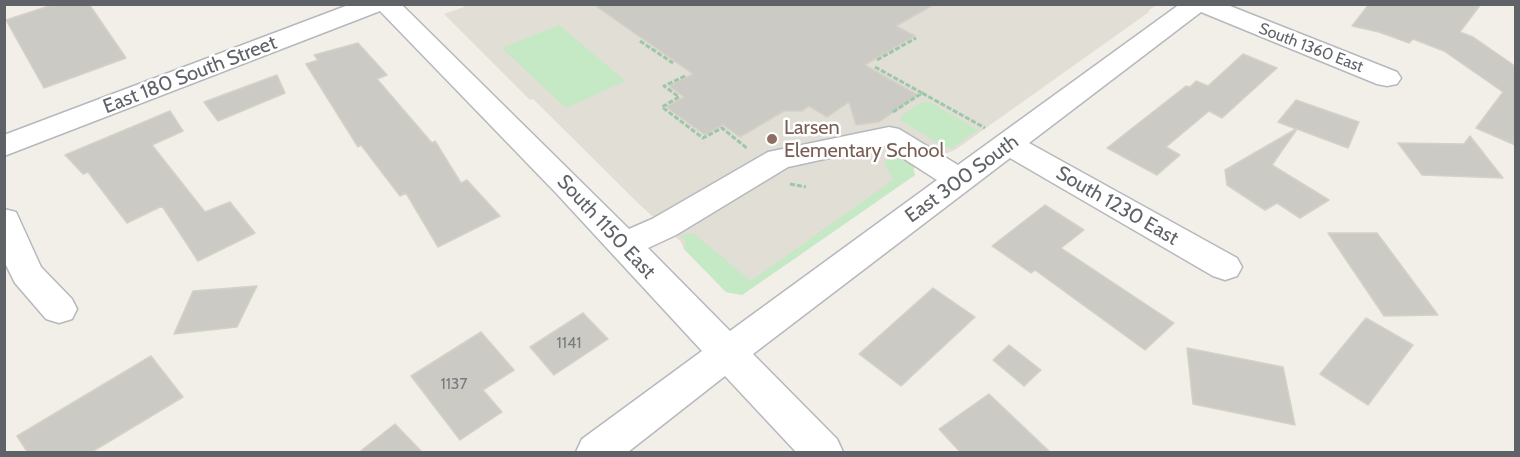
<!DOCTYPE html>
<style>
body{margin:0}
#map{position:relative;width:1520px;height:457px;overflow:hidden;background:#f1efe8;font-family:Cabin,sans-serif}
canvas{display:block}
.frame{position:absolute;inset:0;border:6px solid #5f6368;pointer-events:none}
</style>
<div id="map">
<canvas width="1520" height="457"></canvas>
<div class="frame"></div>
</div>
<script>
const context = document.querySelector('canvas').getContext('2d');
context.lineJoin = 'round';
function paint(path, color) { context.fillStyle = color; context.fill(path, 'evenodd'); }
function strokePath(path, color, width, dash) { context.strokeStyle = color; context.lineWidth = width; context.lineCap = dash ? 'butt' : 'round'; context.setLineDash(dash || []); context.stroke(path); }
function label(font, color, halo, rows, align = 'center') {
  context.font = font + ' Cabin,sans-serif'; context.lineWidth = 5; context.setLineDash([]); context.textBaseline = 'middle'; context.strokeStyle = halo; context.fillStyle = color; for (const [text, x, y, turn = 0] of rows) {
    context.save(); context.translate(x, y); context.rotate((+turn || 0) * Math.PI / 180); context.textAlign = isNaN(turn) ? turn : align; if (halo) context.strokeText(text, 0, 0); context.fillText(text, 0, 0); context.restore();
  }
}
const education = new Path2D(`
 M463 4 1156 5 1148 11 1149 12 955 150 947 153 937 152 913 168 915 175 742 295 726 292 684 249 681 242 640 205 533 99 530 100 444 14 464 7Z`);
const green = new Path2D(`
 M559 25 625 81 566 108 502 48Z
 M922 102H930L978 130 952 148 945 147 900 120 902 115Z
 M897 154 918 165 913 169 915 175 742 295 726 292 684 249 686 241 680 236 693 233 751 281 893 180 884 162Z`);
const building = new Path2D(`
 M55 4H89L126 58 44 88 6 20Z
 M593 4H935L896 26 915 36 865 65 918 95 879 122 856 125 849 102 827 117 809 106 802 111H784L740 137 723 125 705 135 666 107 684 97 669 86 693 74Z
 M1369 4H1481L1460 32 1473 37 1515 66V145L1476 128 1503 92 1444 51 1413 39 1409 43 1379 32 1352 26Z
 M358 43 387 75 377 79 432 143 435 141 461 183 467 180 500 216 438 247 406 193 400 196 361 145 358 147 306 64 318 60 314 55Z
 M1243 54 1277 68 1222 118 1209 111 1166 147 1180 155 1157 175 1107 148 1186 86 1190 87 1196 81 1208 86Z
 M277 75 285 93 218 121 204 102Z
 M1296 100 1359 122 1348 148 1297 129 1272 165 1329 200 1300 218 1277 203 1265 210 1227 185 1225 170 1296 129 1278 122Z
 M170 111 183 131 152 145 205 212 230 202 255 233 198 261 162 206 127 223 88 172 83 174 65 155Z
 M1470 136 1503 178 1422 175 1398 143 1464 144Z
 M1045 205 1084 230 1061 248 1174 323 1145 350 1035 270 1031 273 992 246Z
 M1328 233H1377L1438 315 1384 316Z
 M257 286 237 327 174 334 193 291Z
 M933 288 975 317 901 386 859 354Z
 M583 313 608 339 554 375 530 347Z
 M1366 318 1413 345 1368 405 1320 374Z
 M481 332 514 370 483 390 502 412 460 440 411 376Z
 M1009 345 1041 370 1024 386 993 360Z
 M1187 348 1283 367 1295 425 1193 404Z
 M151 356 183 397 90 453H28L17 436Z
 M989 394 1051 453H961L939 429Z
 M395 424 423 453H358Z`);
const path = new Path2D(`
 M640 41 673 63
 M877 60 916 38
 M875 67 922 93
 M685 76 664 86 679 97 662 107 703 138 722 128 748 149
 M893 112 922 93 985 128
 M790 184 806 187`);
const minor = new Path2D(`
 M351 4H401L629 229 652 219 768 152 889 127 899 129 958 165 1180 4H1225L1397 72 1401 78 1397 84 1387 86 1377 84 1201 12 1029 143 1237 258 1242 267 1237 276 1225 280 1213 276 1010 158 753 354 837 439 843 452H796L725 376 628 452H576L582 439 702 351 556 193 380 11 4 156V135ZM884 146 937 180 730 331 648 248 676 235 788 167Z
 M4 209 16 212 41 267 72 299 77 309 72 319 59 323 46 319 15 283 4 261Z`);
const markers = [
 [772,139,6,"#8d6e63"]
];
const farStreetnames = [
 ["South 1360 East",1311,48,21]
];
const numberNames = [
 ["1141",569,343],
 ["1137",454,384]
];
const streetNames = [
 ["East 180 South Street",190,75,-21],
 ["East 300 South",962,179,-36],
 ["South 1230 East",1117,206,30],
 ["South 1150 East",606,227,47]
];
const educationNames = [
 ["Larsen",784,128],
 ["Elementary School",784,151]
];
paint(education, '#e1ded6');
paint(green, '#c5e8c5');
paint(building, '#cccac5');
strokePath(building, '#d6d1c6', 1.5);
strokePath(minor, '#b5b8bc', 3);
strokePath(path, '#9cc7a9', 3, [5, 2]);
paint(minor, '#fff');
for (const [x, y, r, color] of markers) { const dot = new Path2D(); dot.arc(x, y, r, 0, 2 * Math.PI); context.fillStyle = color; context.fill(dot); strokePath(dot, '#fff', 2); }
label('16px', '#5f6368', '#fff', farStreetnames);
label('16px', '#7a7d7f', null, numberNames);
label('20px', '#5f6368', '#fff', streetNames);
label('20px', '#785e54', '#fff', educationNames, 'left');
</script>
